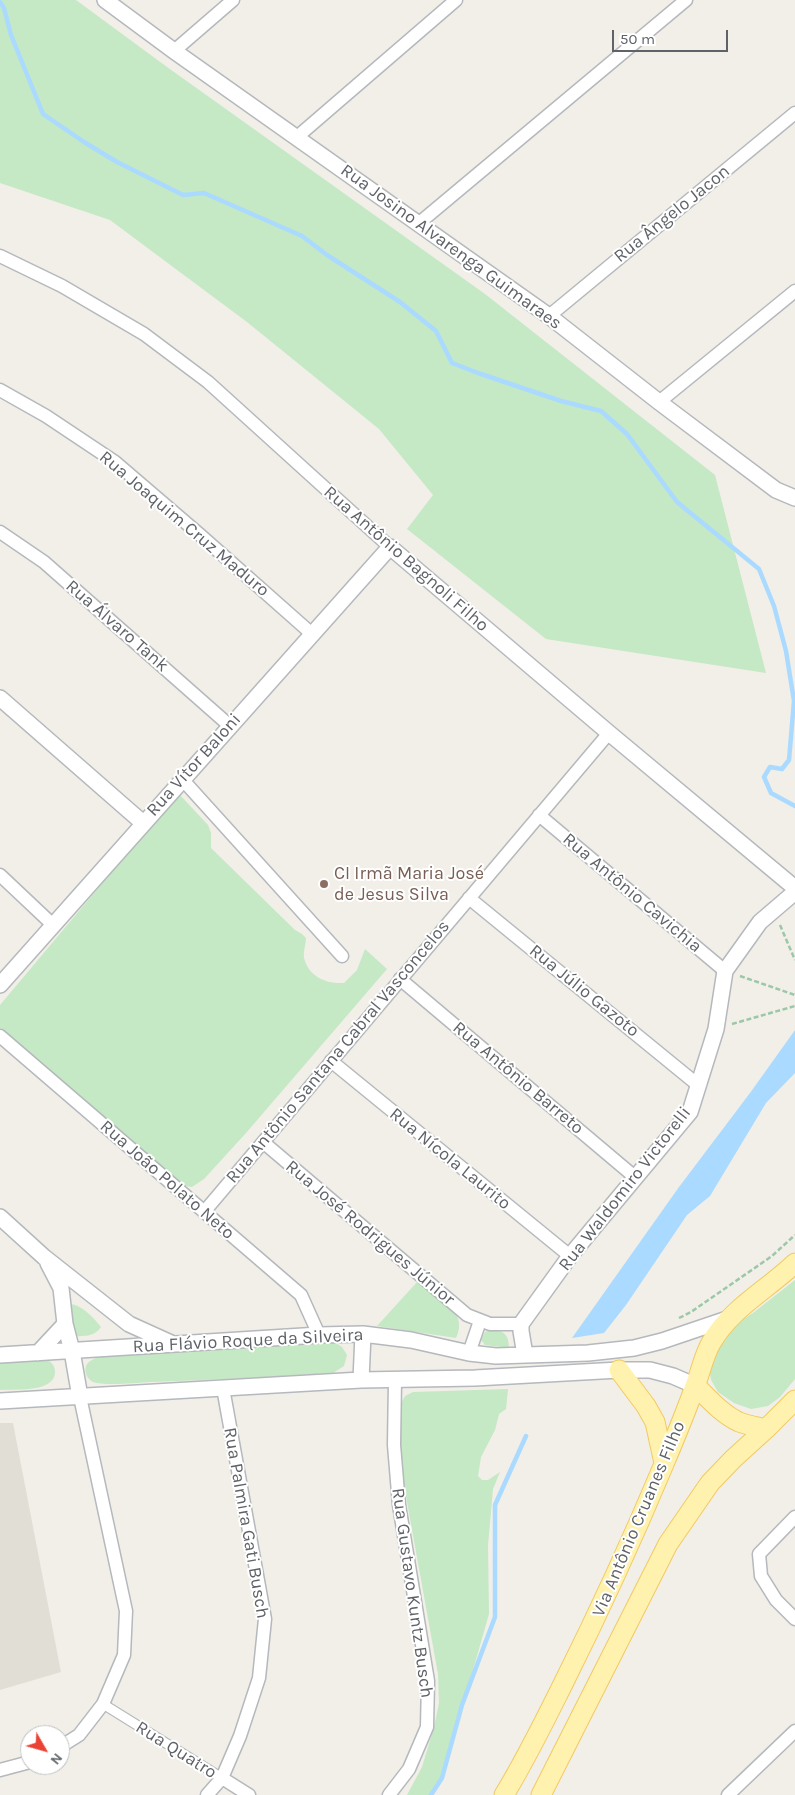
<!DOCTYPE html>
<meta charset="utf-8">
<style>
body{margin:0}
#map{position:relative;width:795px;height:1795px;overflow:hidden;background:#f1efe8;font-family:Karla,sans-serif}
canvas{display:block}
.north{position:absolute;left:20px;top:1725px;width:50px;height:50px;box-sizing:border-box;background:#fff;border:1px solid #bfc1c3;border-radius:50%;rotate:128deg;font-size:14px;font-weight:700;line-height:20px;text-align:center;color:#5f6368}
.north::after{content:'';display:block;margin:auto;width:18px;height:22px;background:#ea4335;clip-path:polygon(50% 0,100% 100%,50% 72%,0 100%)}
.scale{position:absolute;left:612px;top:30px;width:116px;height:22px;box-sizing:border-box;border:2px solid #5f6368;border-top:0;padding-left:6px;font-size:15px;line-height:18px;white-space:nowrap;color:#5f6368;-webkit-text-stroke:4px #fff;paint-order:stroke}
</style>
<div id="map">
<canvas width="795" height="1795"></canvas>
<div class="north">N</div>
<div class="scale">50 m</div>
</div>
<script>
const context = document.querySelector('canvas').getContext('2d');
context.lineJoin = 'round';
function paint(path, color) { context.fillStyle = color; context.fill(path, 'evenodd'); }
function strokePath(path, color, width, dash) { context.strokeStyle = color; context.lineWidth = width; context.lineCap = dash ? 'butt' : 'round'; context.setLineDash(dash || []); context.stroke(path); }
function label(font, color, halo, rows, align = 'center') {
  context.font = font + ' Karla,sans-serif'; context.lineWidth = 4; context.setLineDash([]); context.textBaseline = 'middle'; context.strokeStyle = halo; context.fillStyle = color; for (const [text, x, y, turn = 0] of rows) {
    context.save(); context.translate(x, y); context.rotate((+turn || 0) * Math.PI / 180); context.textAlign = isNaN(turn) ? turn : align; if (halo) context.strokeText(text, 0, 0); context.fillText(text, 0, 0); context.restore();
  }
}
const education = new Path2D(`
 M0 1423H13L61 1672 0 1690Z`);
const green = new Path2D(`
 M0 0H76L167 67 485 294 715 475 766 673 546 639 407 529 433 495 379 429 247 322 110 220 0 183Z
 M179 794 208 825 211 833V848L295 930 302 934 306 938C306 944 303 952 304 958 309 977 326 984 344 983L357 970 365 949 387 969 246 1133 204 1179 192 1187 177 1185 14 1043 0 1028V1005L153 823Z
 M795 1280V1379L780 1397 768 1406 751 1409 734 1403 718 1392 711 1380 708 1361 727 1329 753 1313Z
 M418 1281C435 1294 470 1311 456 1338L377 1326Z
 M70 1304C81 1304 95 1319 101 1327 94 1338 81 1336 69 1336L66 1310Z
 M490 1330C503 1330 509 1334 509 1348L485 1345 481 1340 485 1332Z
 M334 1342 342 1347 347 1355 344 1366 333 1373C272 1377 211 1380 150 1382 136 1383 104 1386 93 1382 87 1379 84 1372 86 1366 88 1361 94 1359 98 1357Z
 M48 1360C52 1363 55 1366 55 1372 55 1393 14 1389 0 1390V1361Z
 M508 1389 506 1409 499 1414 495 1430 481 1457 478 1476 482 1480H488L500 1472 493 1489 491 1512 488 1545 489 1614 442 1778 431 1795H407L422 1767 434 1727 439 1703 438 1674 400 1463V1405L405 1396 413 1392Z`);
const water = new Path2D(`
 M795 1030V1073L766 1103 710 1196 687 1215 626 1305 604 1333 572 1338 679 1187 750 1093Z`);
const stream = new Path2D(`
 M0 2 4 8 11 35 43 114 84 142 117 162 183 195 204 193 302 236 327 255 400 302 436 331 452 363 478 373 561 401 601 411 627 434 677 502 759 569 774 606 786 651 794 701 789 760 782 769 770 767 764 777 771 793 795 806
 M431 1795 442 1778 462 1705 495 1617V1505L526 1436`);
const path = new Path2D(`
 M780 925 795 960
 M740 976 795 995
 M732 1024 795 1006
 M679 1318 691 1312 772 1256 795 1235`);
const pedestrian = new Path2D(`
 M103 1704 222 1778`);
const minor = new Path2D(`
 M174 51 233 0
 M297 137 456 0
 M418 224 686 0
 M0 256 62 286 144 334 208 382 390 547
 M549 316 795 113
 M0 390 46 416 115 462 199 534 312 634
 M659 402 795 291
 M0 532 44 562 230 726
 M182 779 342 956
 M539 815 725 971
 M0 875 53 925
 M469 898 698 1085
 M400 979 636 1178
 M0 1036 301 1295 319 1335
 M331 1061 570 1256
 M263 1142 467 1315 490 1324H521
 M204 1212 609 733
 M469 1353 480 1321
 M795 1517 759 1554 761 1576 776 1600 795 1619
 M60 1747 79 1735 103 1704 124 1655 126 1611 80 1397
 M0 1770 30 1762
 M222 1778 249 1795
 M207 1795 222 1778 240 1736 259 1678 265 1619 223 1388
 M389 1795 409 1769 427 1727 428 1681 399 1505 394 1445 395 1380
 M728 1795 795 1731`);
const tertiary = new Path2D(`
 M105 0 174 51 549 316 659 402 776 490 795 498
 M0 698 143 823
 M0 985 390 547 609 733 795 888
 M0 1217 44 1257 129 1324 171 1343
 M48 1263 61 1288 65 1324 72 1351 80 1397
 M38 1353 65 1324
 M0 1355 319 1335 363 1334 411 1340 469 1353 496 1356 588 1353 634 1348 662 1341 730 1318
 M525 1355 521 1331V1324L570 1256 690 1112 716 1029 725 971 760 922 795 892
 M361 1380 363 1334
 M0 1401 361 1380 475 1378 619 1370H650L673 1376 696 1386`);
const primary = new Path2D(`
 M619 1370 646 1406 655 1422 664 1463
 M696 1386C709 1399 722 1414 739 1422 747 1425 758 1427 766 1429
 M504 1795C526 1759 544 1722 563 1684 599 1612 633 1538 664 1464 675 1438 686 1412 695 1386 701 1372 703 1357 711 1343 731 1308 767 1290 795 1263
 M541 1795 668 1544 710 1483 733 1459 766 1429 795 1400`);
const markers = [
 [324,884,5,"#8d6e63"]
];
const streetNames = [
 ["Rua Ângelo Jacon",672,214,-39],
 ["Rua Josino Alvarenga Guimaraes",451,247,36],
 ["Rua Joaquim Cruz Maduro",184,524,40],
 ["Rua Antônio Bagnoli Filho",406,559,41],
 ["Rua Álvaro Tank",117,626,41],
 ["Rua Vítor Baloni",194,765,-48],
 ["Rua Antônio Cavichia",632,893,40],
 ["Rua Júlio Gazoto",584,991,39],
 ["Rua Antônio Santana Cabral Vasconcelos",338,1052,-50],
 ["Rua Antônio Barreto",518,1078,40],
 ["Rua Nícola Laurito",450,1159,39],
 ["Rua João Polato Neto",167,1180,41],
 ["Rua Waldomiro Victorelli",625,1189,-52],
 ["Rua José Rodrigues Júnior",370,1233,40],
 ["Rua Flávio Roque da Silveira",248,1341,-3],
 ["Via Antônio Cruanes Filho",639,1519,-67],
 ["Rua Palmira Gati Busch",246,1523,80],
 ["Rua Gustavo Kuntz Busch",412,1593,82],
 ["Rua Quatro",176,1750,32]
];
const educationNames = [
 ["CI Irmã Maria José",334,874],
 ["de Jesus Silva",334,895]
];
paint(education, '#e1ded6');
paint(green, '#c5e8c5');
paint(water, '#aadaff');
strokePath(stream, '#aadaff', 4.5);
strokePath(pedestrian, '#b5b8bc', 11);
strokePath(minor, '#b5b8bc', 15);
strokePath(tertiary, '#b5b8bc', 18);
strokePath(primary, '#f2c960', 21);
strokePath(path, '#9cc7a9', 2.5, [5, 2.5]);
strokePath(pedestrian, '#fff', 9);
strokePath(minor, '#fff', 12);
strokePath(tertiary, '#fff', 15);
strokePath(primary, '#fff2af', 19);
for (const [x, y, r, color] of markers) { const dot = new Path2D(); dot.arc(x, y, r, 0, 2 * Math.PI); context.fillStyle = color; context.fill(dot); strokePath(dot, '#fff', 2); }
label('18px', '#5f6368', '#fff', streetNames);
label('18px', '#785e54', '#fff', educationNames, 'left');
</script>
